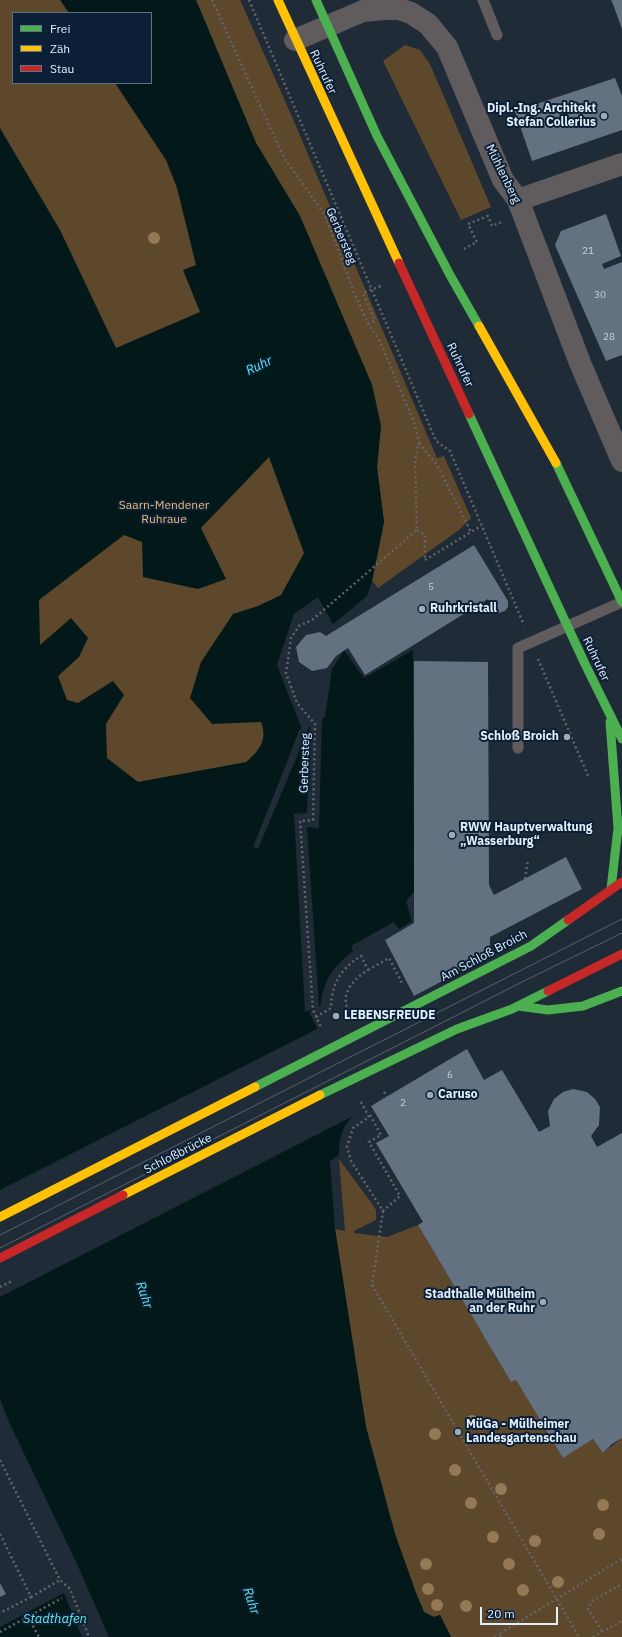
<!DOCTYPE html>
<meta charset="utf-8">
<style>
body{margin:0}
#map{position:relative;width:622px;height:1637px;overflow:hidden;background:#202b38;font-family:"IBM Plex Sans",sans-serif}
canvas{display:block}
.legend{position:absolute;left:12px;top:12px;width:140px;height:72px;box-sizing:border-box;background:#0b2037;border:1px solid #627386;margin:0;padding:5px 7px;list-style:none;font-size:12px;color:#e4effc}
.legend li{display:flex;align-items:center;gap:8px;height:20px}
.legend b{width:20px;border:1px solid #627386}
.scale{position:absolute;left:480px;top:1607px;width:78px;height:18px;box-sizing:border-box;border:2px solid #e4effc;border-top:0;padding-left:5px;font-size:12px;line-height:14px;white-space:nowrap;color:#e4effc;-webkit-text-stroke:3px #0b2037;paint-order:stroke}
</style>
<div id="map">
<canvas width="622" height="1637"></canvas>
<ul class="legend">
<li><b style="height:5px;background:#4caf50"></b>Frei</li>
<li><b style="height:5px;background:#ffc107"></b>Zäh</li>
<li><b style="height:5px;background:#c62828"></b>Stau</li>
</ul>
<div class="scale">20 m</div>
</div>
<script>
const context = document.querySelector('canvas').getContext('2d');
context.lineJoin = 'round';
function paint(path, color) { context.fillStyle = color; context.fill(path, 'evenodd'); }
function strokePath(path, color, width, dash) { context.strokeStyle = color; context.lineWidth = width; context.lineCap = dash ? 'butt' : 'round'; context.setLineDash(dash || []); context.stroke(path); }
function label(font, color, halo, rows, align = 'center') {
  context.font = font + ' "IBM Plex Sans",sans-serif'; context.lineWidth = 4; context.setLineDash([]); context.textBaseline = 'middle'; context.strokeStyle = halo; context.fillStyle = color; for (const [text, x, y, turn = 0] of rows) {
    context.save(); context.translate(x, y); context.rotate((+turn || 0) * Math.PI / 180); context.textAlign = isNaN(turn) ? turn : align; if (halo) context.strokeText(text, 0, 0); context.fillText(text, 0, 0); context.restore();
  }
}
const green = new Path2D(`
 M0 0H150L318 596 294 614 280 647 274 683 300 731 243 861 194 889 0 621ZM13 13H151V83H13Z
 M196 0H240L290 112 437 458 444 456 471 518 459 530 378 588 372 581 384 522 377 467 381 426 372 385 300 216 256 143Z
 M405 45 420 50 430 64 491 207 461 220 383 61Z
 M339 1159 373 1205 376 1210V1220L354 1231V1233L387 1237 418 1225 511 1382 516 1380 563 1457 593 1439 603 1453 622 1438V1637H451L440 1615 434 1617 424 1612 416 1593 395 1534 366 1427 335 1229 345 1231Z`);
const water = new Path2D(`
 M60 0H196L256 143 300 216 372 385 381 426 377 467 384 522 372 581 367 596 333 624 318 597 294 614 277 665 301 727 253 847 258 849 310 725 318 722 325 717 332 669 344 650 364 678 413 650 414 892 406 901 412 921 399 929 394 922 351 946 353 951C334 966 323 980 321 1005L309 1012 359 1111C343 1123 339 1136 339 1155L330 1161 335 1229 366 1427 395 1534 416 1593 424 1612 434 1617 440 1615 451 1637H109L77 1564 9 1422 0 1399V128L60 230 116 348 200 312 183 270 196 265 177 188 166 160 115 83H151V13H69ZM269 457 304 553 281 595 258 606 233 614 201 662 190 698 212 724 261 722C268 740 259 751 246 762L138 782 107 758 106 724 124 695 113 681 78 703 67 700 58 676 79 657 88 638 71 618 40 645 39 600 124 535 142 542 143 577 198 589 226 579 201 528Z
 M64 1593 82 1637H0V1627Z`);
const pier = new Path2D(`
 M322 716 319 828 307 827 319 1007 305 1012 294 814 307 813 310 724Z
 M319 1028 361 1112 0 1297V1190Z`);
const building = new Path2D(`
 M611 0H622V29L613 4Z
 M615 78 622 96V130L532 161 515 111Z
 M606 214 621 256 602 264 604 269 622 262V355L606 361 555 245 561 231Z
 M474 545 508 601V607L505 611 499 613 488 599 365 675 348 648 336 656 327 668 312 671 299 662 296 647 306 635 320 632 326 636Z
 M414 661 488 662 489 885 494 895 566 857 582 889 490 937V956L414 996 385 940 414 923Z
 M467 1049 484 1080 502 1070 539 1132 550 1126 548 1111 554 1099 563 1092 573 1089 587 1092 595 1099 600 1107 599 1125 591 1136 597 1147 622 1133V1438L612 1444 603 1453 593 1439 563 1458 516 1380 511 1382 418 1225 423 1222 376 1143 389 1136 371 1106Z
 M0 1583 6 1594 0 1597Z`);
const path = new Path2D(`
 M212 0 284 158 325 215 353 290 368 324 379 339 414 422 419 442 415 461 417 530 312 620 299 626 291 638 286 673 297 703 315 724 313 820 300 821 313 1010 321 1027
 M249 0 436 441 450 451 524 625
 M464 249 477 242 468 224 488 216 492 226 502 222
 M368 324 375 321 363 293 383 285
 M419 443 437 465 471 532 481 526
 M417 530 425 535V559
 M425 560 471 532
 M538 659 589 778
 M525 879 528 860
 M368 970 389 958 403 985
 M316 1017 331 1008C331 985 341 968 361 956L368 970C354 979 339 993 349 1012
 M384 1092 387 1097
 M361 1102 369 1117 353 1128 347 1147 351 1161 383 1211 372 1285 579 1637
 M370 1115 381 1135 369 1142 400 1196 383 1211
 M0 1287 12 1281
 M0 1460 60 1580 70 1589 89 1637
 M0 1534 31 1597 0 1613
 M31 1597 60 1580
 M28 1617 39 1637
 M602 1631 588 1609 592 1601 622 1584
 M0 1632 62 1598
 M494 1637 499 1634
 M501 1637 499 1634 622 1559
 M593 1637 622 1621`);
const lane = new Path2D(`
 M483 0 497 35
 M518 748V648L622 602`);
const street = new Path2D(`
 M295 40 363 11 385 9H399L411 13 428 24 447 47 503 180 518 200 580 363 622 461
 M518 200 622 164`);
const fast = new Path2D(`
 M316 0 377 136 450 275 479 326
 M469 414 585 664 622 739
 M556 463 622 602
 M610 722 618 828 611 889
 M518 1006 548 1010 583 1006 622 991
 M255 1087 531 946 568 920
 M320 1095 457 1029 512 1009 548 991`);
const slow = new Path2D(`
 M278 0 399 263
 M479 326 556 463
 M123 1195 320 1095
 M0 1217 255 1087`);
const jam = new Path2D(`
 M399 263 469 414
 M568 920 622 882
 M548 991 622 954
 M0 1258 123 1195`);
const tram = new Path2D(`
 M0 1235 622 919
 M0 1248 520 983 622 933`);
const trees = [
 [154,238],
 [472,1421],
 [435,1434],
 [455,1470],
 [501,1489],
 [471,1503],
 [603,1505],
 [599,1534],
 [493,1537],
 [535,1541],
 [426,1564],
 [509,1564],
 [558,1582],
 [428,1589],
 [523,1590],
 [437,1605],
 [466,1606]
];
const markers = [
 [604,116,4,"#9faab7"],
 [422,609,4,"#9faab7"],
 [567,737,4,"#9faab7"],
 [452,835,4,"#9faab7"],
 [336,1016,4,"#9faab7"],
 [430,1095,4,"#9faab7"],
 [543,1302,4,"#9faab7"],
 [458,1432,4,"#9faab7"]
];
const numberNames = [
 ["21",588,251],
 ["30",600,295],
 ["28",609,337],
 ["5",431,587],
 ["6",450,1075],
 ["2",403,1103]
];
const streetNames = [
 ["Ruhrufer",323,72,65],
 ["Mühlenberg",503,174,64],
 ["Gerbersteg",341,236,67],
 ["Ruhrufer",460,365,65],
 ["Ruhrufer",596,659,65],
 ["Gerbersteg",305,763,-88],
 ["Am Schloß Broich",484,956,-28],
 ["Schloßbrücke",178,1154,-27]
];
const poiNames = [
 ["Dipl.-Ing. Architekt",596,109,"right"],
 ["Stefan Collerius",596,123,"right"],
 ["Ruhrkristall",430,609],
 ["Schloß Broich",559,737,"right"],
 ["RWW Hauptverwaltung",460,828],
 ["„Wasserburg“",460,842],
 ["LEBENSFREUDE",344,1016],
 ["Caruso",438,1095],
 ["Stadthalle Mülheim",535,1295,"right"],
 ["an der Ruhr",535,1309,"right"],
 ["MüGa - Mülheimer",466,1425],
 ["Landesgartenschau",466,1439]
];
const parkNames = [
 ["Saarn-Mendener",164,506],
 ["Ruhraue",164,520]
];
const waterNames = [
 ["Ruhr",259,366,-26],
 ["Ruhr",144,1295,71],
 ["Ruhr",251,1601,71],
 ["Stadthafen",55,1619]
];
paint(green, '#5d482c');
paint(water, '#031919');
paint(pier, '#202b38');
paint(building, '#647180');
strokePath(path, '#646568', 2.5, [2, 3]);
strokePath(lane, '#605c5e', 11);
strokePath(street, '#605c5e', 22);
strokePath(fast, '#4caf50', 9);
strokePath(slow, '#ffc107', 9);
strokePath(jam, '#c62828', 9);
strokePath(tram, '#5c6067', 1);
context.fillStyle = '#937955';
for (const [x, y] of trees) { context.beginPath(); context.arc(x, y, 6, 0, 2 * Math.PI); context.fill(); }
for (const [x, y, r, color] of markers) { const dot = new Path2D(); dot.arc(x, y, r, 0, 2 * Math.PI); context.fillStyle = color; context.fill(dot); strokePath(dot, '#0b2037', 1.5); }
label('10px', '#c4d0dd', null, numberNames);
label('12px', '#e4effc', '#0b2037', streetNames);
label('bold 12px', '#e4effc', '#0b2037', poiNames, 'left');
label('12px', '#f1b96d', '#0b2037', parkNames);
label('italic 13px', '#62e4e1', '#0b2037', waterNames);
</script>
